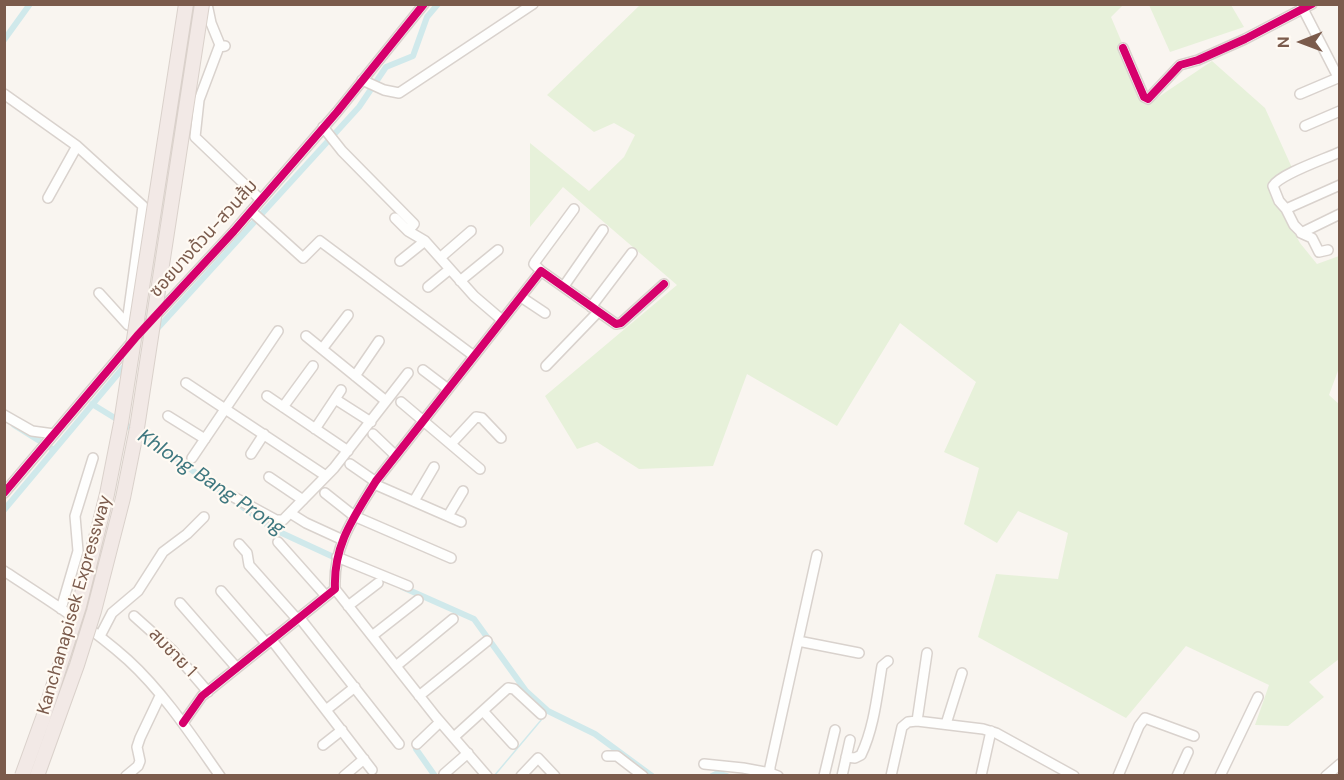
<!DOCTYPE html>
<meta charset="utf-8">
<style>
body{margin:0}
#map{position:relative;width:1344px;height:780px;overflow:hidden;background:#f9f5f0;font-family:"DM Sans",sans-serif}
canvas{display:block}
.frame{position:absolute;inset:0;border:6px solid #7b5b4c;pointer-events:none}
.north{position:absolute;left:1272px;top:12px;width:60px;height:60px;-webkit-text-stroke:4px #fffaf3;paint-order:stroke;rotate:269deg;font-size:16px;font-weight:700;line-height:24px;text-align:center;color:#7b5b4c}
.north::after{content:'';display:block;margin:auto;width:21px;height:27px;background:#7b5b4c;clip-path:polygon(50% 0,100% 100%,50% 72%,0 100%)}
</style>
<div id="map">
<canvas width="1344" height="780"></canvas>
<div class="frame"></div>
<div class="north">N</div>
</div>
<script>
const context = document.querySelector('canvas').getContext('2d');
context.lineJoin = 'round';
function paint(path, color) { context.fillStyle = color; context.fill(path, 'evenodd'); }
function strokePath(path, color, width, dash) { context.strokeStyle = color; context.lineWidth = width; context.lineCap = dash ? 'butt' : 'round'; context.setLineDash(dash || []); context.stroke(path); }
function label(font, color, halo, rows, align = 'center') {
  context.font = font + ' "DM Sans","Noto Sans Thai",sans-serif'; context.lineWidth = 4.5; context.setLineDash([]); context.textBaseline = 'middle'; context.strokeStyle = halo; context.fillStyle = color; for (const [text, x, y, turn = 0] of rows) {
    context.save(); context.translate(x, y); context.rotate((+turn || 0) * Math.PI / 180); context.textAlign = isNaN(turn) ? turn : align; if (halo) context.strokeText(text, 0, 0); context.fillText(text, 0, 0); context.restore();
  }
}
const green = new Path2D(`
 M640 5H1123L1111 17 1148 104 1212 61 1265 108 1293 170 1267 184 1300 243 1317 264 1339 256V368L1329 395 1340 405 1339 659 1309 682 1324 697 1288 726 1255 725 1269 685 1186 646 1126 718 978 637 996 574 1058 579 1068 533 1018 511 997 543 964 524 979 468 944 452 976 382 900 323 837 426 747 374 713 466 639 469 597 442 577 449 545 396 677 285 563 187 530 227V143L589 191 624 157 635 135 614 123 594 132 547 95Z
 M1149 5H1231L1244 27 1170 52Z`);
const stream = new Path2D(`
 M494 776 542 719`);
const canal = new Path2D(`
 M4 40 30 4
 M156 330 359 107 386 67 413 56 427 17 438 4
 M92 404 149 439 273 529 340 560
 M14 425 54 450
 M4 510 127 363
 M402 587 474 619 526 691 548 711 595 734 652 776
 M416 749 435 776
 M712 776 718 773 727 776`);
const minor = new Path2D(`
 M207 4 211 23 220 45
 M1301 5 1338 77
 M225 46 219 47 199 100 195 137 261 200
 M1123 48 1144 97 1148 99 1180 65 1198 60 1245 39 1312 4
 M362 80 384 90 399 93 533 4
 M4 94 77 146 143 206 127 323
 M1300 94 1340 77
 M1305 126 1340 111
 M323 127 342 151 414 224 408 231 425 241 474 296 502 320
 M48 198 77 146
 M1286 209 1340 185
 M251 211 303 258 320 241 474 356
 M395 218 408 231
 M1301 233 1340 214
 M1328 250 1319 252 1312 238 1303 234 1294 225 1286 209 1279 201 1273 186C1280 174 1325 159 1340 152
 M441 257 471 231
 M400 261 425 241
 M541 271 534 264 535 262 574 209
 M460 281 498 250
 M564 286 603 230
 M428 287 450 269
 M99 293 128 325
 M521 297 545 313
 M591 307 632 253
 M306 336 386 401
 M322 349 348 315
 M546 366 598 312
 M423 370 448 389
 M355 376 379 341
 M186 383 326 476
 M267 396 348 451
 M335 399 371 422
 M401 402 480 469
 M283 407 313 366
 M4 415 32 431 54 434
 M168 416 205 439
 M315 429 341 390
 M373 434 396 456
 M451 444 476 417 482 418 501 438
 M251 454 264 434
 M192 458 278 331
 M350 464 376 482
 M269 477 303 500
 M374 484 461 522
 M4 493 137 336 234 231 337 112 424 4
 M325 493 354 516 451 558
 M230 495 276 520H283L334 468 408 373
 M414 501 434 467
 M290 513 306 523 343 540
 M448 516 463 491
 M278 542 326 596
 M239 544 247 553 249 565 297 619
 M337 557 408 586
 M4 571C47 599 90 626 128 660 164 693 192 736 220 776
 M335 589 436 717 487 776
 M221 591 266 643
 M180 603 236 667
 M348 606 378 583
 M61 609 78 551 75 516 93 458
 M134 616 172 650 208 692
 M299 617 399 744
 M100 636 112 613 138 591 163 552 187 534 204 517
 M372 636 418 600
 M271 639 372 770
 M798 641 859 653
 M396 666 453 619
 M419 696 487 641
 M326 710 355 687
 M483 711 513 744
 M917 721 927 653
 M183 723 202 696 335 589C333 545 354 517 376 481L541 271 616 324 621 323 664 284
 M946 724 962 673
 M454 737 508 688 514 689 541 714
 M417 744 440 722
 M323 745 342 730
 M607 756H617L643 776
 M846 757 855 758 861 755C874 728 877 696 882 666L888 661
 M704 764 743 768 770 773
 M444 774 468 753
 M126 776 138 766 140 761 137 747 140 738 160 696
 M344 776 364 759
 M521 776 538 758 555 776
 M778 776 770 773V767L817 555
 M824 776 835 730
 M842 776 850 740
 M891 776 902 727 908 722 917 721 983 729 996 733 1074 776
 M981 776 991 731
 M1118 776 1139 726 1145 718 1194 736
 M1177 776 1188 752
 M1220 776 1258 697
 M1326 776 1340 764`);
const highwayBridge = new Path2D(`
 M22 776 43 718 79 606 107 494 121 423 186 4
 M37 776 77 665 94 611 123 498 137 428 202 4`);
const cycleway = new Path2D(`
 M1123 48 1144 97 1148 99 1180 65 1198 60 1245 39 1312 4
 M4 493 137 336 234 231 337 112 424 4
 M183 723 202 696 335 589C333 545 354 517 376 481L541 271 616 324 621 323 664 284`);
const streetNames = [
 ["ซอยบางด้วน-สวนส้ม",204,239,-48],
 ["Kanchanapisek Expressway",75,605,-74],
 ["สมชาย 1",172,653,46]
];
const waterNames = [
 ["Khlong Bang Prong",211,483,34]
];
paint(green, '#e7f1da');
strokePath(stream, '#d0e9eb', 1.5);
strokePath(canal, '#d0e9eb', 6);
strokePath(minor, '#d9d2cd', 12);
strokePath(minor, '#fefefd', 9);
strokePath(highwayBridge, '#dad1cb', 16, []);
strokePath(highwayBridge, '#f2e9e6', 14);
strokePath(cycleway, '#d6006c', 8);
label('18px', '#7b5b4c', '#fffaf3', streetNames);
label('italic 20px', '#3e777f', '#fffaf3', waterNames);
</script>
